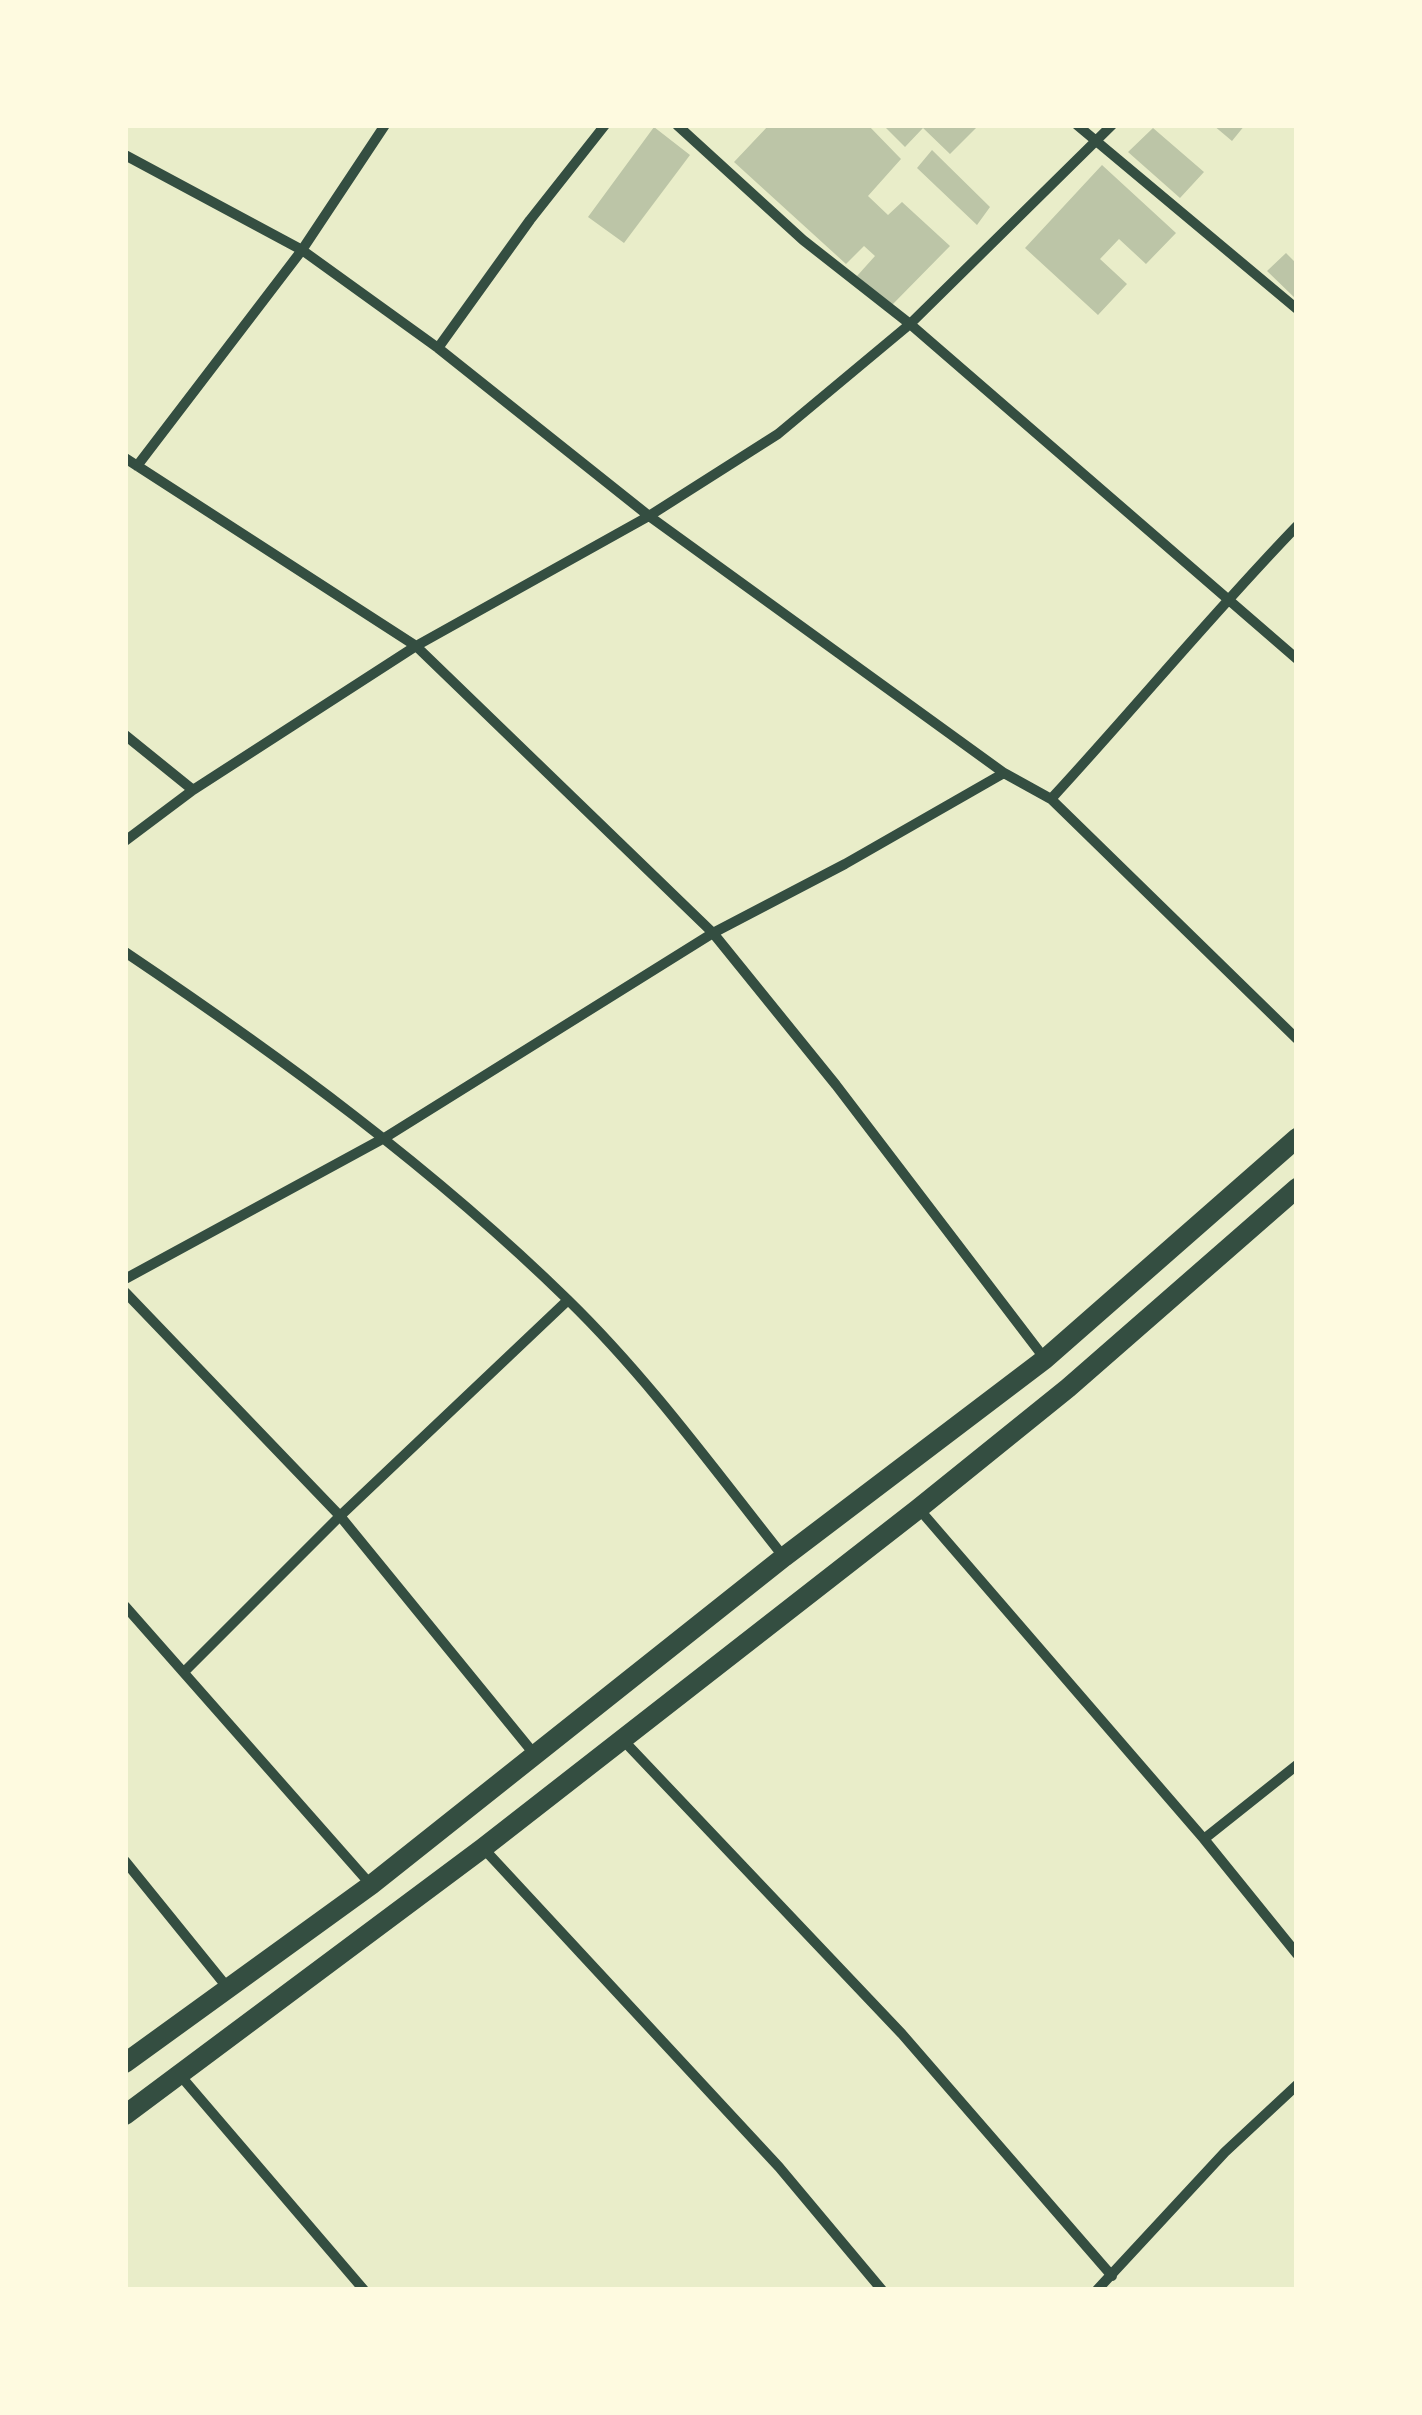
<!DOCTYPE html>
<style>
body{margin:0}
#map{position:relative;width:1422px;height:2415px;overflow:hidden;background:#e9edc9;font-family:Jost,sans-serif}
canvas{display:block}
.frame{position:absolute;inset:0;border:128px solid #fefae0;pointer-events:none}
</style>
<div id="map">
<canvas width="1422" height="2415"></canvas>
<div class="frame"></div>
</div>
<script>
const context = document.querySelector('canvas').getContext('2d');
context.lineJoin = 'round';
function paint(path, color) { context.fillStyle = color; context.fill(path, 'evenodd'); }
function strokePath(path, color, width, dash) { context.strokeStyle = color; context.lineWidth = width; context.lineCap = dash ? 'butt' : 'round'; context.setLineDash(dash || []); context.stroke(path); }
const building = new Path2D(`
 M769 125H868L901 159 868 196 888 215 902 202 950 246 891 306 857 276 875 256 864 246 846 264 734 162Z
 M883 125H979L950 154 923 128 905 147Z
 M1213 125H1245L1232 141Z
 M654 127 690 155 624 243 588 217Z
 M1153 128 1204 172 1180 198 1128 152Z
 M932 150 990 207 977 225 917 168Z
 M1102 165 1176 233 1146 264 1119 239 1100 259 1127 284 1098 315 1025 248Z
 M1286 253 1297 264V300L1267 271Z`);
const minor = new Path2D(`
 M677 125 803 240 910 324 1297 659
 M1077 125 1297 309
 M125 155 302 250 438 348 649 516 1004 773 1051 799 1297 1039
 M438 348 530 220 605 125
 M125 458 416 646 713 933 836 1085 1045 1359
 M137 466 302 250 385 125
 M125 735 193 790
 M1051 799C1134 709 1212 614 1297 526
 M125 841 193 790 416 646 649 516 778 434 910 324 1112 125
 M125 952C281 1057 433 1168 568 1300 648 1378 714 1469 783 1556
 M125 1279 386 1137 713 933 845 864 1004 773
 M125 1292 340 1516 535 1755
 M919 1509 1204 1839 1297 1954
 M125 1606 371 1885
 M184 1672 340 1516 568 1300
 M623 1740 902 2034 1112 2276
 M1204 1839 1297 1765
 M484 1849 779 2167 882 2290
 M125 1861 227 1987
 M179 2074 364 2290
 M1097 2290 1225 2152 1297 2085`);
const secondary = new Path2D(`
 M125 2063 371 1885 784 1557 1045 1359 1297 1138
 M125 2115 483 1848 918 1509 1068 1388 1297 1188`);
paint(building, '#bcc5a7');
strokePath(minor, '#344e41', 10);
strokePath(secondary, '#344e41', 20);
</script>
